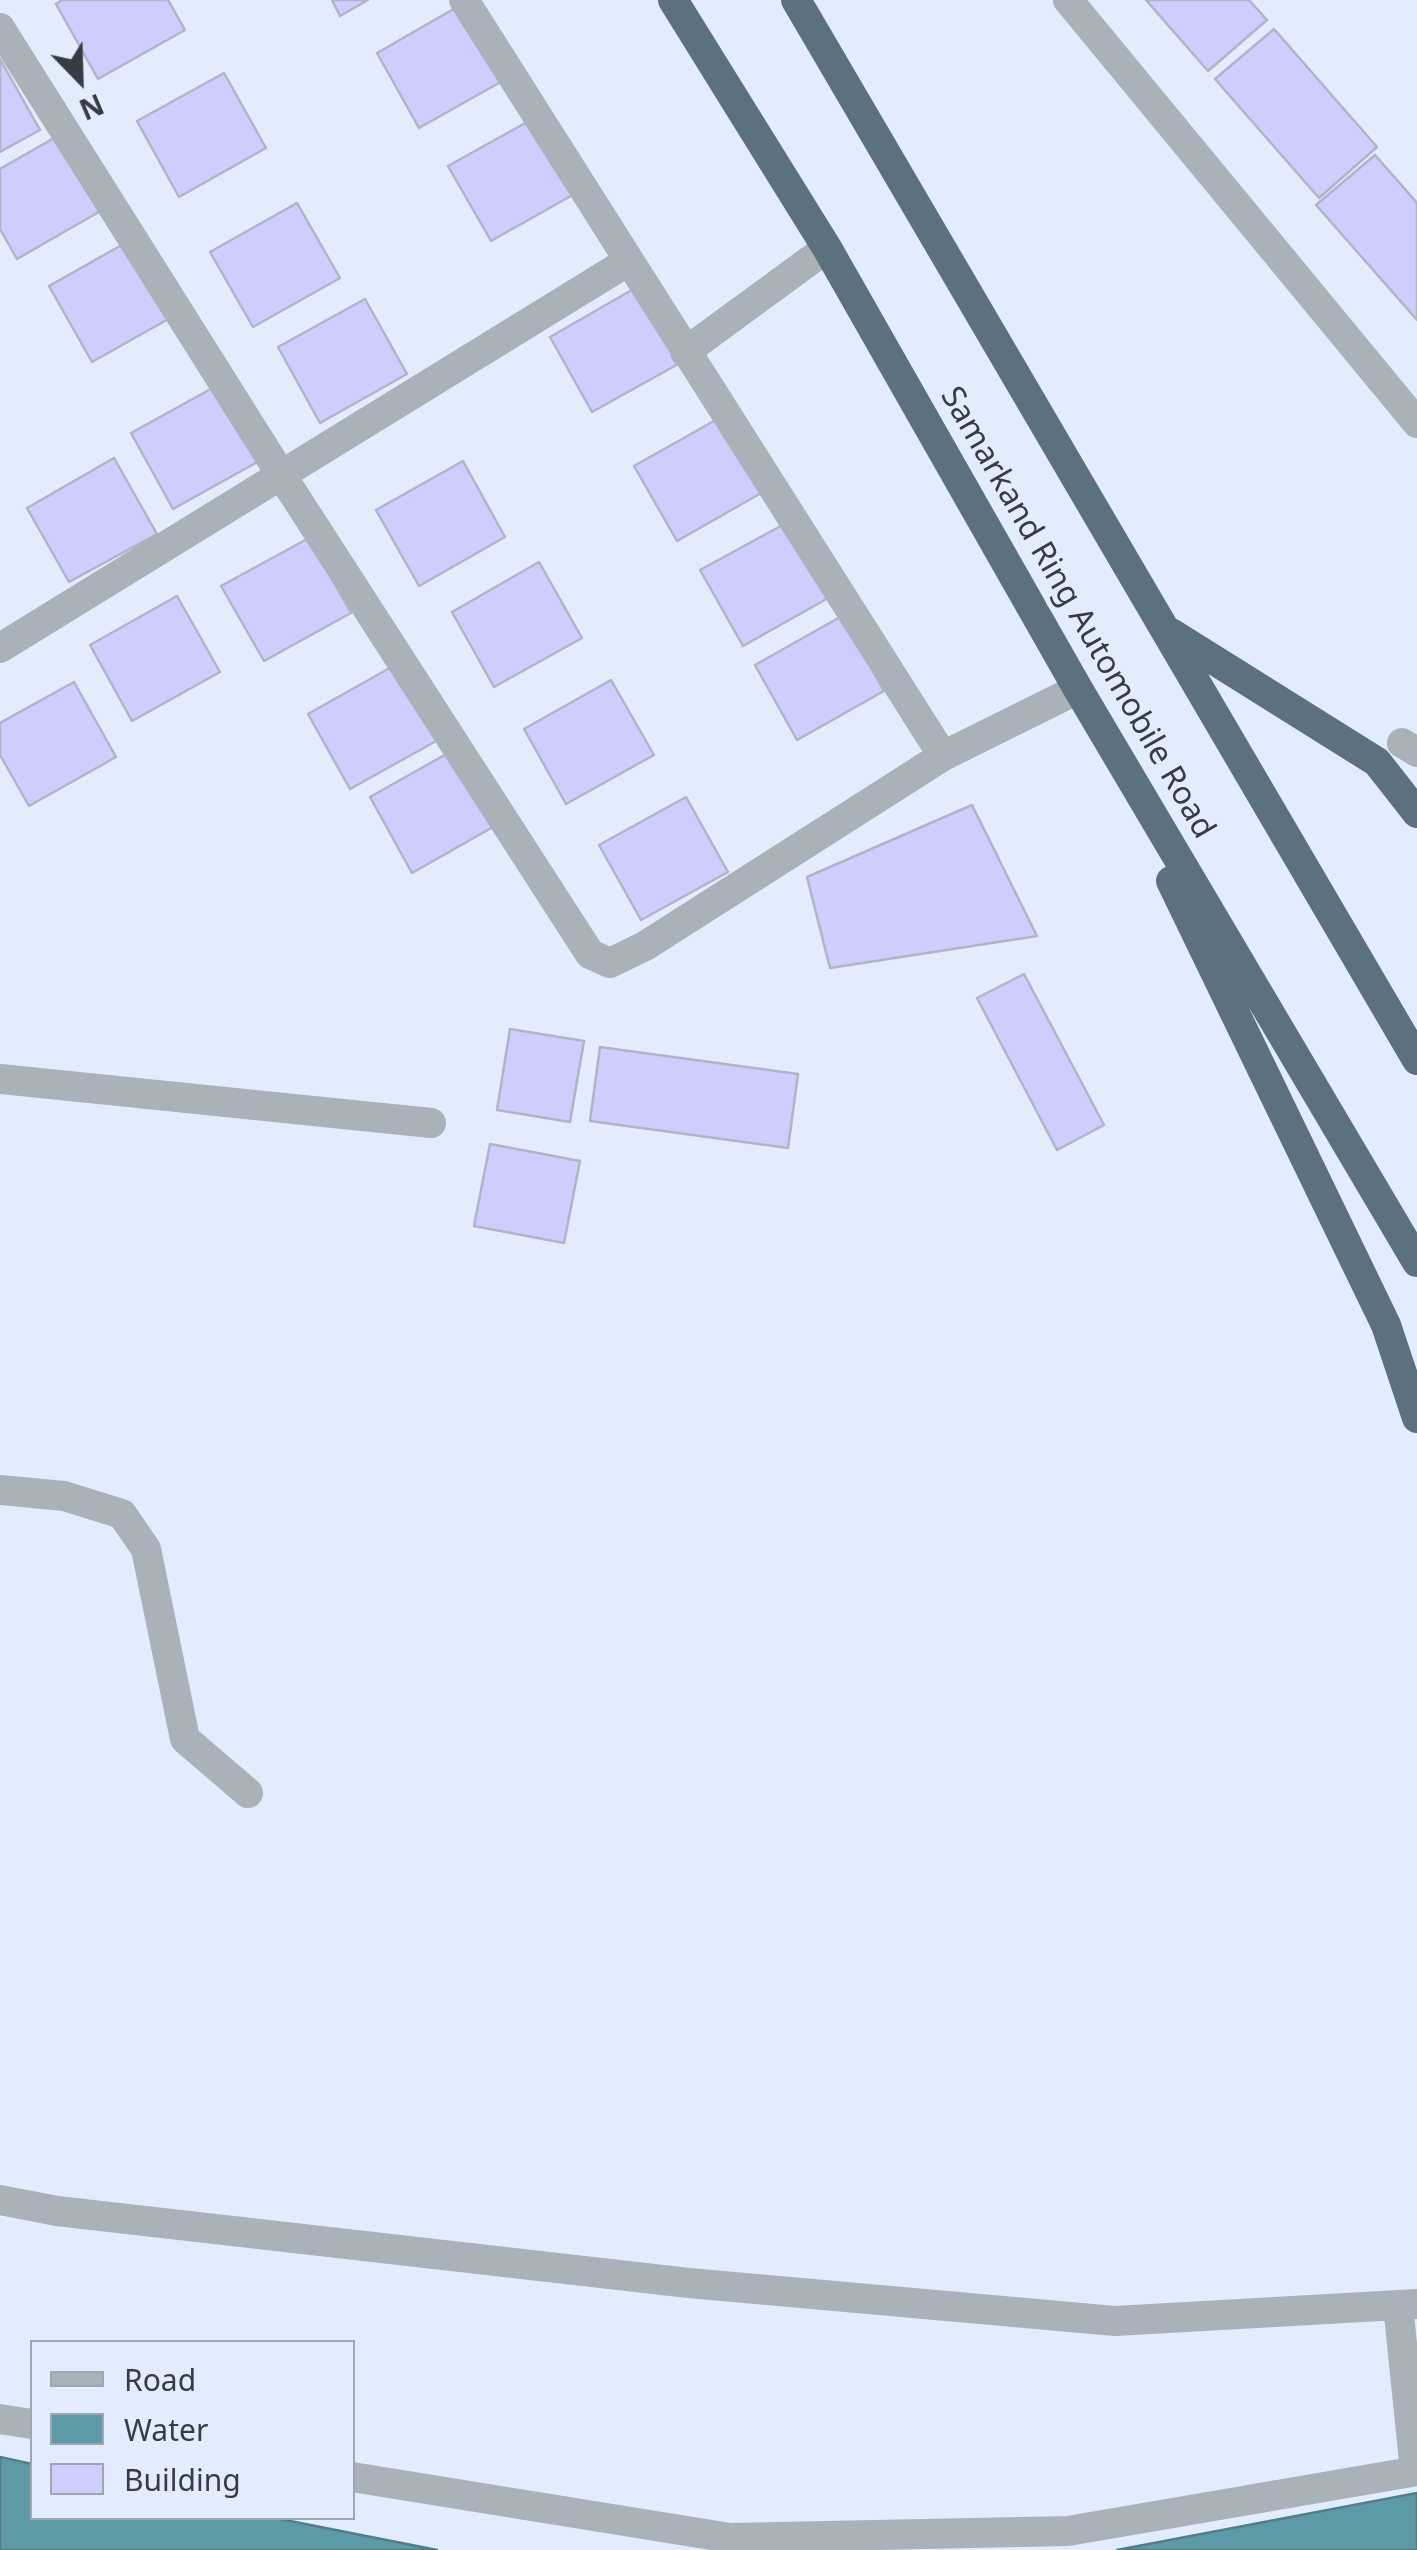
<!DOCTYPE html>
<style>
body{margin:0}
#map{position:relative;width:1417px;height:2550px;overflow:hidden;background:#e2ecfc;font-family:"Noto Sans",sans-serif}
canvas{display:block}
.legend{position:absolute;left:30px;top:2340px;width:325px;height:180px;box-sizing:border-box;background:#e2ecfc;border:2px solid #9ea6b2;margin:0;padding:12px 18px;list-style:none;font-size:30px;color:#373c44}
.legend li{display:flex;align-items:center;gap:20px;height:50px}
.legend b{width:50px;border:2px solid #9ea6b2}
.north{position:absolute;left:30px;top:30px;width:100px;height:100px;-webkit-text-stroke:8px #e2ecfc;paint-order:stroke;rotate:157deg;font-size:28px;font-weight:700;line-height:40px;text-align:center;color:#373c44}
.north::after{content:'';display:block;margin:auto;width:35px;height:45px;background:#373c44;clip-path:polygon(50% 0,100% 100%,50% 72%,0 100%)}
</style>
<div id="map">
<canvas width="1417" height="2550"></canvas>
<ul class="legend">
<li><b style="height:12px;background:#a9b2b8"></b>Road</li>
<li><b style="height:28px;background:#5d9aa7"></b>Water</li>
<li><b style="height:28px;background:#cdcefe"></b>Building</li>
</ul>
<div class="north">N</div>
</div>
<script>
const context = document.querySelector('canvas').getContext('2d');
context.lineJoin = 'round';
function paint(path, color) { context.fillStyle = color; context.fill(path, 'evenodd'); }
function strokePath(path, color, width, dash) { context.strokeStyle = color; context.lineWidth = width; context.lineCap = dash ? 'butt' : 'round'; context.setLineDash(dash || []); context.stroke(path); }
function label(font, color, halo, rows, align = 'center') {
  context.font = font + ' "Noto Sans",sans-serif'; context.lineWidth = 10; context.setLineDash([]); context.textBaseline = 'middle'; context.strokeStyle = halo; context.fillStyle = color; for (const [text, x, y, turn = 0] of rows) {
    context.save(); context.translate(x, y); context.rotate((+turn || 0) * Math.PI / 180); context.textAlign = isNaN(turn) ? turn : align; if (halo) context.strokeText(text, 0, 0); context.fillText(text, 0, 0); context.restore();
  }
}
const water = new Path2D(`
 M0 2457 32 2464V2518H275L437 2550H0Z
 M1417 2493V2550H1117Z`);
const building = new Path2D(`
 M62 0H168L185 30 98 79 56 4Z
 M332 0H368L340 16Z
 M1146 0H1249L1267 20 1208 71Z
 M464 3 506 79 419 128 377 53Z
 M1274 29 1377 147 1319 198 1215 79Z
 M0 59 40 130 0 152Z
 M224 73 266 148 179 197 137 121Z
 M536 117 578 192 491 241 448 166Z
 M61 134 104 209 17 259 0 229V169Z
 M1375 155 1417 203V320L1316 205Z
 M297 203 340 278 253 327 210 252Z
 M136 237 179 313 92 362 49 286Z
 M637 287 680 363 592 412 550 337Z
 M365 299 407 374 320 423 278 347Z
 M218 385 261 460 173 509 131 433Z
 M721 417 763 492 677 541 634 466Z
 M114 458 157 534 69 582 27 508Z
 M463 461 505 537 419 586 376 510Z
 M788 522 830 597 743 646 700 570Z
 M309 538 351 613 264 661 221 586Z
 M539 562 582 638 494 687 452 612Z
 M177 596 220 672 132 721 90 645Z
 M842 616 884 691 797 740 755 665Z
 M395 665 438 740 350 789 308 714Z
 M611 680 654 755 566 804 524 729Z
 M74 682 116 757 29 806 0 755V723Z
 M457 748 500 823 412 873 370 797Z
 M686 797 728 872 641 920 599 845Z
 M972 805 1037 936 830 968 807 877Z
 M1024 974 1104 1125 1057 1150 977 998Z
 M510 1029 584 1041 570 1122 497 1110Z
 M600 1047 798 1074 788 1148 590 1121Z
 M490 1144 580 1161 564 1243 474 1226Z`);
const minor = new Path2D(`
 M464 0 943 756
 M1068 0 1417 423
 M0 28 280 473 590 954 610 963 645 946 943 756 1078 689
 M685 352 827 248
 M0 648 627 262
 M1402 743 1417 752
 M0 1079 431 1123
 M0 1490 64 1496 122 1514 146 1549 185 1739 248 1793
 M0 2200 57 2211 689 2283 1115 2321 1417 2304
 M1398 2305 1415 2471
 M0 2419 32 2424
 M352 2477 730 2538 1068 2531 1417 2471`);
const highway = new Path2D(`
 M673 0 827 248 1078 689 1417 1262
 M796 0 1417 1060
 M1171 633 1377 762 1417 813
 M1171 881 1386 1325 1417 1418`);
const streetNames = [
 ["Samarkand Ring Automobile Road",1077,613,60]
];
paint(water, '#5d9aa7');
strokePath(water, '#527e89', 2.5);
paint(building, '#cdcefe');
strokePath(building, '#b2b3c8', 2.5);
strokePath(minor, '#a9b2b8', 30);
strokePath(highway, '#5d707d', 30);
label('32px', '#373c44', '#e2ecfc', streetNames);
</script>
